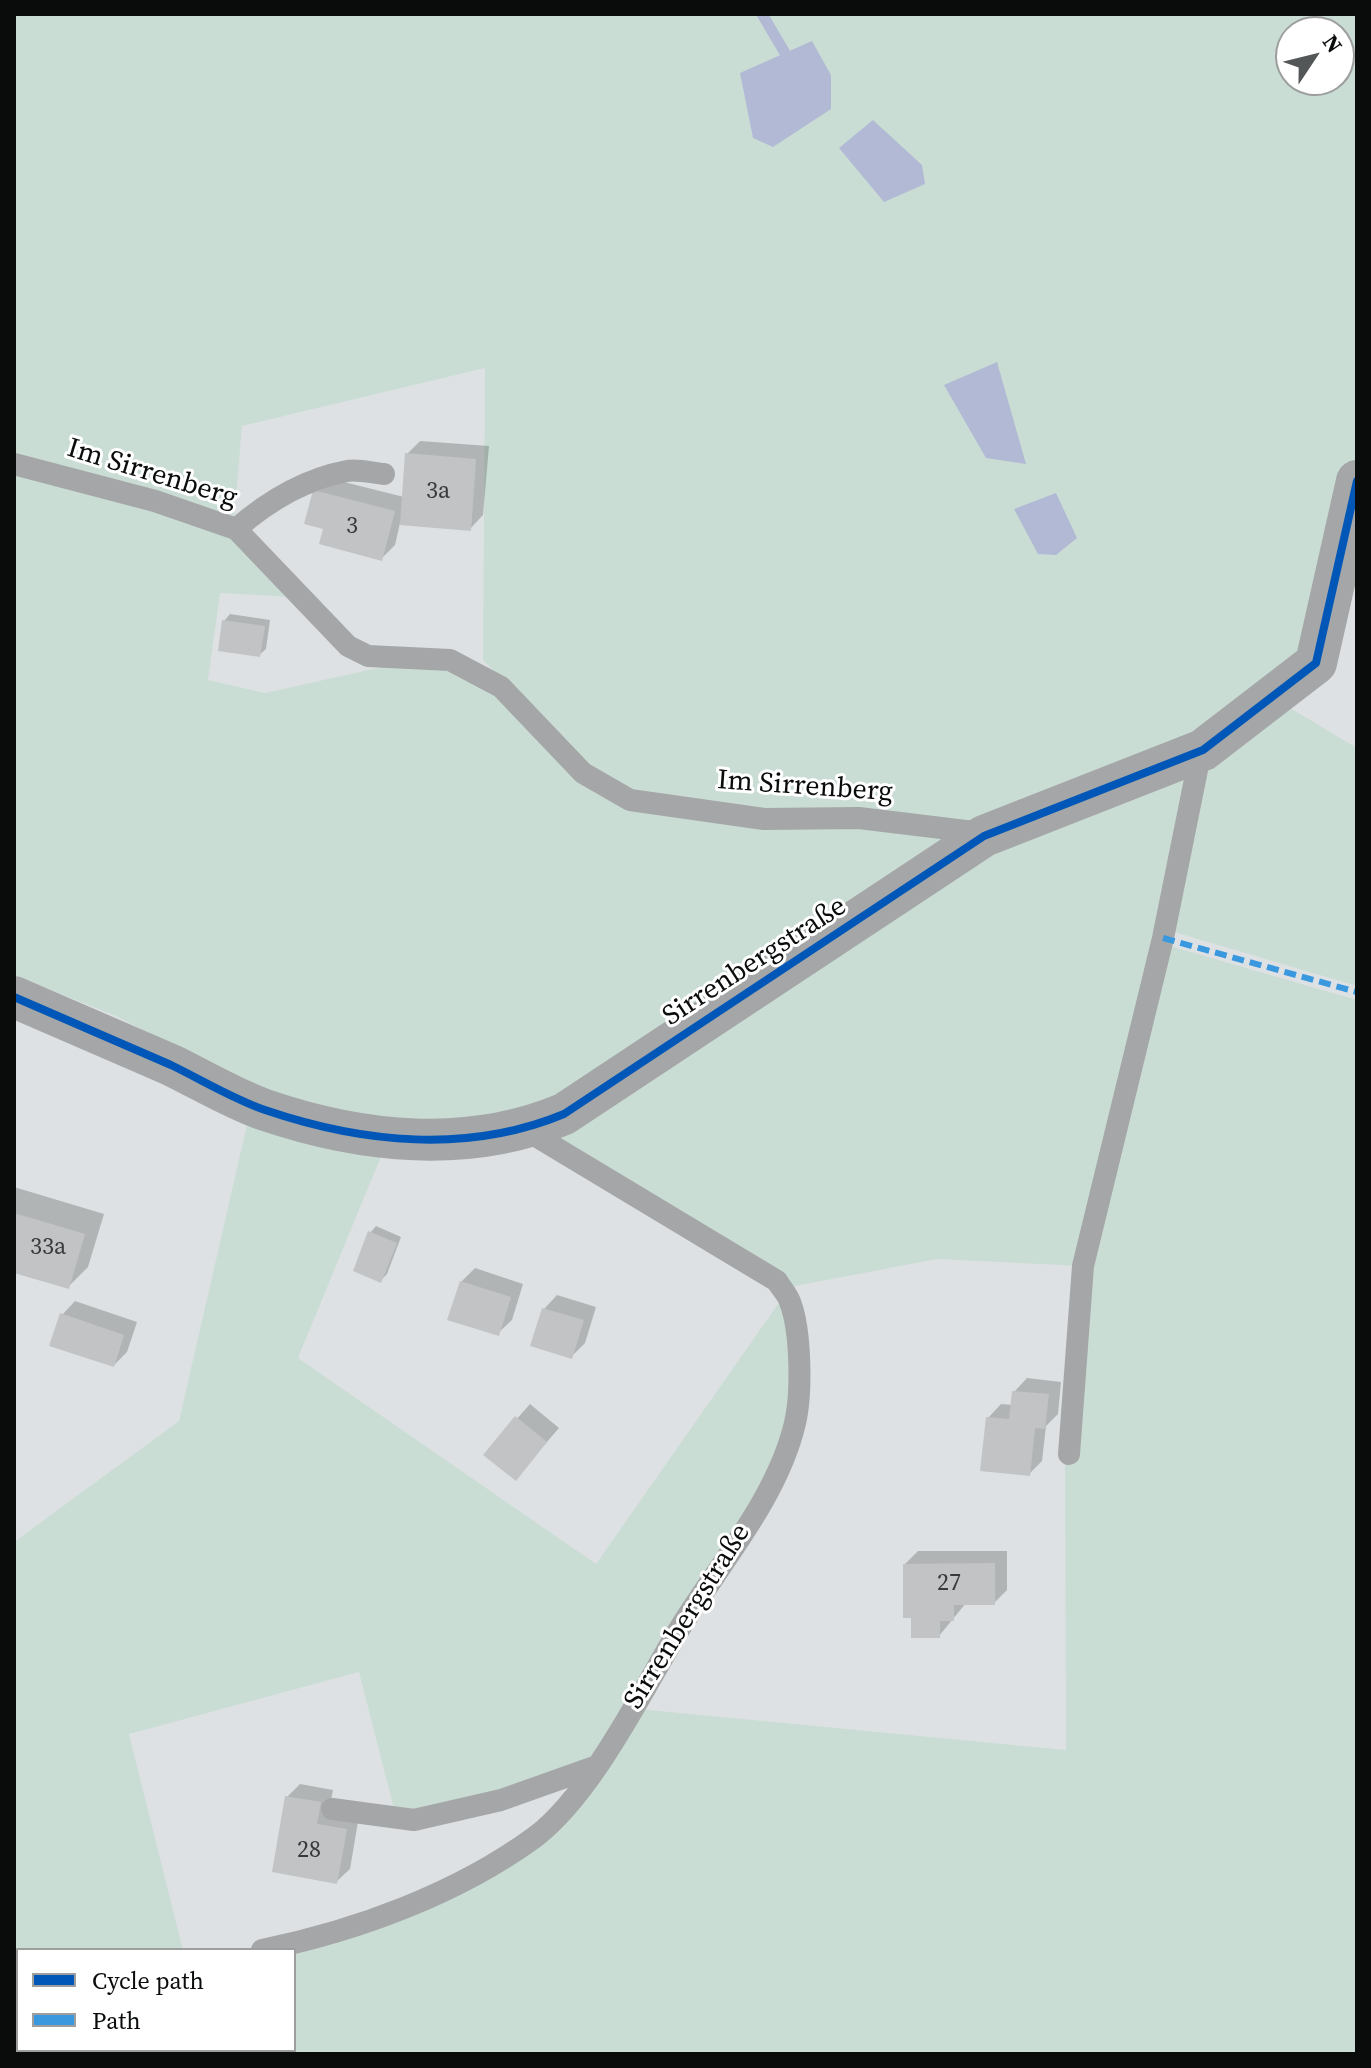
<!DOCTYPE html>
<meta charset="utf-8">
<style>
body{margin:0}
#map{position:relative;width:1371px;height:2068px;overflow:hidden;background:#dee1e3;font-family:"Source Serif 4",serif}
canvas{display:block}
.frame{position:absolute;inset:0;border:16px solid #0a0c0c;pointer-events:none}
.legend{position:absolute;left:16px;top:1948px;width:280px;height:104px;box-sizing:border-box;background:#fff;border:2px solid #9d9e9e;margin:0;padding:10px 14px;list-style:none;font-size:24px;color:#0a0c0c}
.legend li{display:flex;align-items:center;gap:16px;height:40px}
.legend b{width:40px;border:2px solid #9d9e9e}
.north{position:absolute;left:1275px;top:16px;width:80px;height:80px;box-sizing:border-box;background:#fff;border:2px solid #9d9e9e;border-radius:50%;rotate:55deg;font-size:22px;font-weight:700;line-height:32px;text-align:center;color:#0a0c0c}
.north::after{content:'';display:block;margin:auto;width:28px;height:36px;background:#545757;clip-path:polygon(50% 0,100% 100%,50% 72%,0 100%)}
</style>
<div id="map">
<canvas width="1371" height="2068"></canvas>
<div class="frame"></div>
<ul class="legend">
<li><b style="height:10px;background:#0057b8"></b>Cycle path</li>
<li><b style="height:10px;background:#3a99de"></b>Path</li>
</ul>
<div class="north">N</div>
</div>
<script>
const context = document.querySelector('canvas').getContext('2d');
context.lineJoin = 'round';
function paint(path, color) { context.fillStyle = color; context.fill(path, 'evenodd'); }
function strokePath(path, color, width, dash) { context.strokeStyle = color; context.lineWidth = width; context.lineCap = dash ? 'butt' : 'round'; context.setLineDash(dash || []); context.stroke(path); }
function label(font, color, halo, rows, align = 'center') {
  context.font = font + ' "Source Serif 4",serif'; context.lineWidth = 6; context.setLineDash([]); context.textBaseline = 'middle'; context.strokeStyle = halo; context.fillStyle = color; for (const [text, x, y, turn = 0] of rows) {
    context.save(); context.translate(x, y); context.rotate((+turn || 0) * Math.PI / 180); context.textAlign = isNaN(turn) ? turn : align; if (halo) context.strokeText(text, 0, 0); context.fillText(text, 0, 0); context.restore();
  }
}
const green = new Path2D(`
 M14 14H1357V466L1309 664 1205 739 977 826 762 813 630 794 587 769 483 660 485 368 242 426 234 521 14 457ZM1291 32H1339V80H1291Z
 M14 472 117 494 237 538 294 597 220 593 208 680 265 693 391 665 460 669 489 686 630 810 859 823 969 836 547 1111 385 1124 254 1088 118 1017 14 975Z
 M1280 702 1357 748V986L1174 932 1207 756Z
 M1191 762 1081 1266 937 1259 790 1287 545 1132 988 844Z
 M1170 946 1357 1000V2054H207V2050H294V1950L511 1859 638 1709 1066 1750 1065 1465 1073 1461 1085 1266Z
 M249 1116 382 1154 298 1358 596 1564 783 1297 793 1381 777 1459 592 1761 529 1784 417 1811 394 1809 359 1672 129 1734 183 1950H18V1993L14 1994V1542L179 1421Z`);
const water = new Path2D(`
 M812 41 831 75V109L773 147 753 138 740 73Z
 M873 120 922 165 925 184 884 202 839 148Z
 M997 362 1026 464 986 458 944 385Z
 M1056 493 1077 538 1056 555 1038 554 1014 509Z`);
const shadow = new Path2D(`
 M420 441 489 446 483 515 470 529 400 523 395 545 382 558 325 528 315 491 328 478 404 497 407 454Z
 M230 614 270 620 266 649 259 655 224 621Z
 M14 1187 104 1214 88 1267 68 1287 14 1271Z
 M376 1226 401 1237 387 1274 380 1281 370 1233Z
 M475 1268 523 1284 512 1320 498 1333 461 1282Z
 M557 1295 596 1307 585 1343 572 1356 544 1309Z
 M75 1301 137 1322 127 1352 114 1365 62 1315Z
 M1027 1378 1061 1382 1058 1414 1046 1426 1042 1461 1029 1474 988 1418 1001 1404 1012 1405 1014 1392Z
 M530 1404 559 1428 515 1479 486 1454Z
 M918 1551H1007V1590L994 1603H966L939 1636 913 1616 905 1564Z
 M300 1784 333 1790 329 1811 359 1816 350 1869 336 1882 287 1797Z
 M18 2041V2050H81L80 2054H15Z`);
const stream = new Path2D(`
 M762 14 785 53`);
const building = new Path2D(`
 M405 453 476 459 471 531 400 525Z
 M313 490 395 511 382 561 319 544 323 529 304 524Z
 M222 620 265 626 260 657 218 651Z
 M14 1213 85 1234 69 1289 14 1273Z
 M368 1231 397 1243 381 1283 353 1271Z
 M460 1281 511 1297 499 1336 447 1320Z
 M542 1308 584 1320 572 1359 530 1346Z
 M60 1313 124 1335 114 1367 49 1346Z
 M1012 1391 1049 1394 1045 1429 1035 1428 1030 1476 980 1471 986 1417 1009 1419Z
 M515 1416 547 1442 516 1481 483 1455Z
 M995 1563V1605H954V1621H940V1638H911V1618H903V1564Z
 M285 1796 321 1802 317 1824 347 1829 337 1884 272 1872Z
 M17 2038 18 2050H71V2054H14Z`);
const service = new Path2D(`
 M14 464 155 501 236 529 348 646 368 656 450 660 501 687 583 773 630 800 764 819 859 818 974 832 984 836
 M236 529C267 502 305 479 347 471 358 469 373 473 384 474
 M1069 1454 1083 1266 1163 938 1201 750
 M332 1809 414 1820 501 1800 594 1767
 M262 1950C356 1931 457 1894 535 1837 593 1793 644 1687 683 1623 722 1561 778 1496 795 1423 802 1393 801 1330 790 1302 788 1295 781 1288 777 1281L526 1130
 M14 2000 18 1999`);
const minor = new Path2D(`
 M14 997C66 1020 119 1042 171 1065 202 1080 233 1099 265 1110 362 1143 468 1154 564 1114L984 836 1203 750 1316 663 1357 481`);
const quiet = new Path2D(`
 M1163 938 1357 992`);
const cycleway = new Path2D(`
 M14 997C66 1020 119 1042 171 1065 202 1080 233 1099 265 1110 362 1143 468 1154 564 1114L984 836 1203 750 1316 663 1357 481`);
const numberNames = [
 ["3a",438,492],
 ["3",352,527],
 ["33a",48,1248],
 ["27",949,1584],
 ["28",309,1851]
];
const streetNames = [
 ["Im Sirrenberg",152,474,17],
 ["Im Sirrenberg",805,787,4],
 ["Sirrenbergstraße",755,962,-33],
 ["Sirrenbergstraße",688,1617,-58]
];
paint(green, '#caddd4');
paint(water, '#b2b9d4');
paint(shadow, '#0003');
strokePath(stream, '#b2b9d4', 11);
paint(building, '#c1c3c4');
strokePath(service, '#a5a6a7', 22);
strokePath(minor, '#a5a6a7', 42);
strokePath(quiet, '#3a99de', 6, [12, 6]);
strokePath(cycleway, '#0057b8', 8);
label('24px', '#383a3a', null, numberNames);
label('28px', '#0a0c0c', '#fff', streetNames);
</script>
